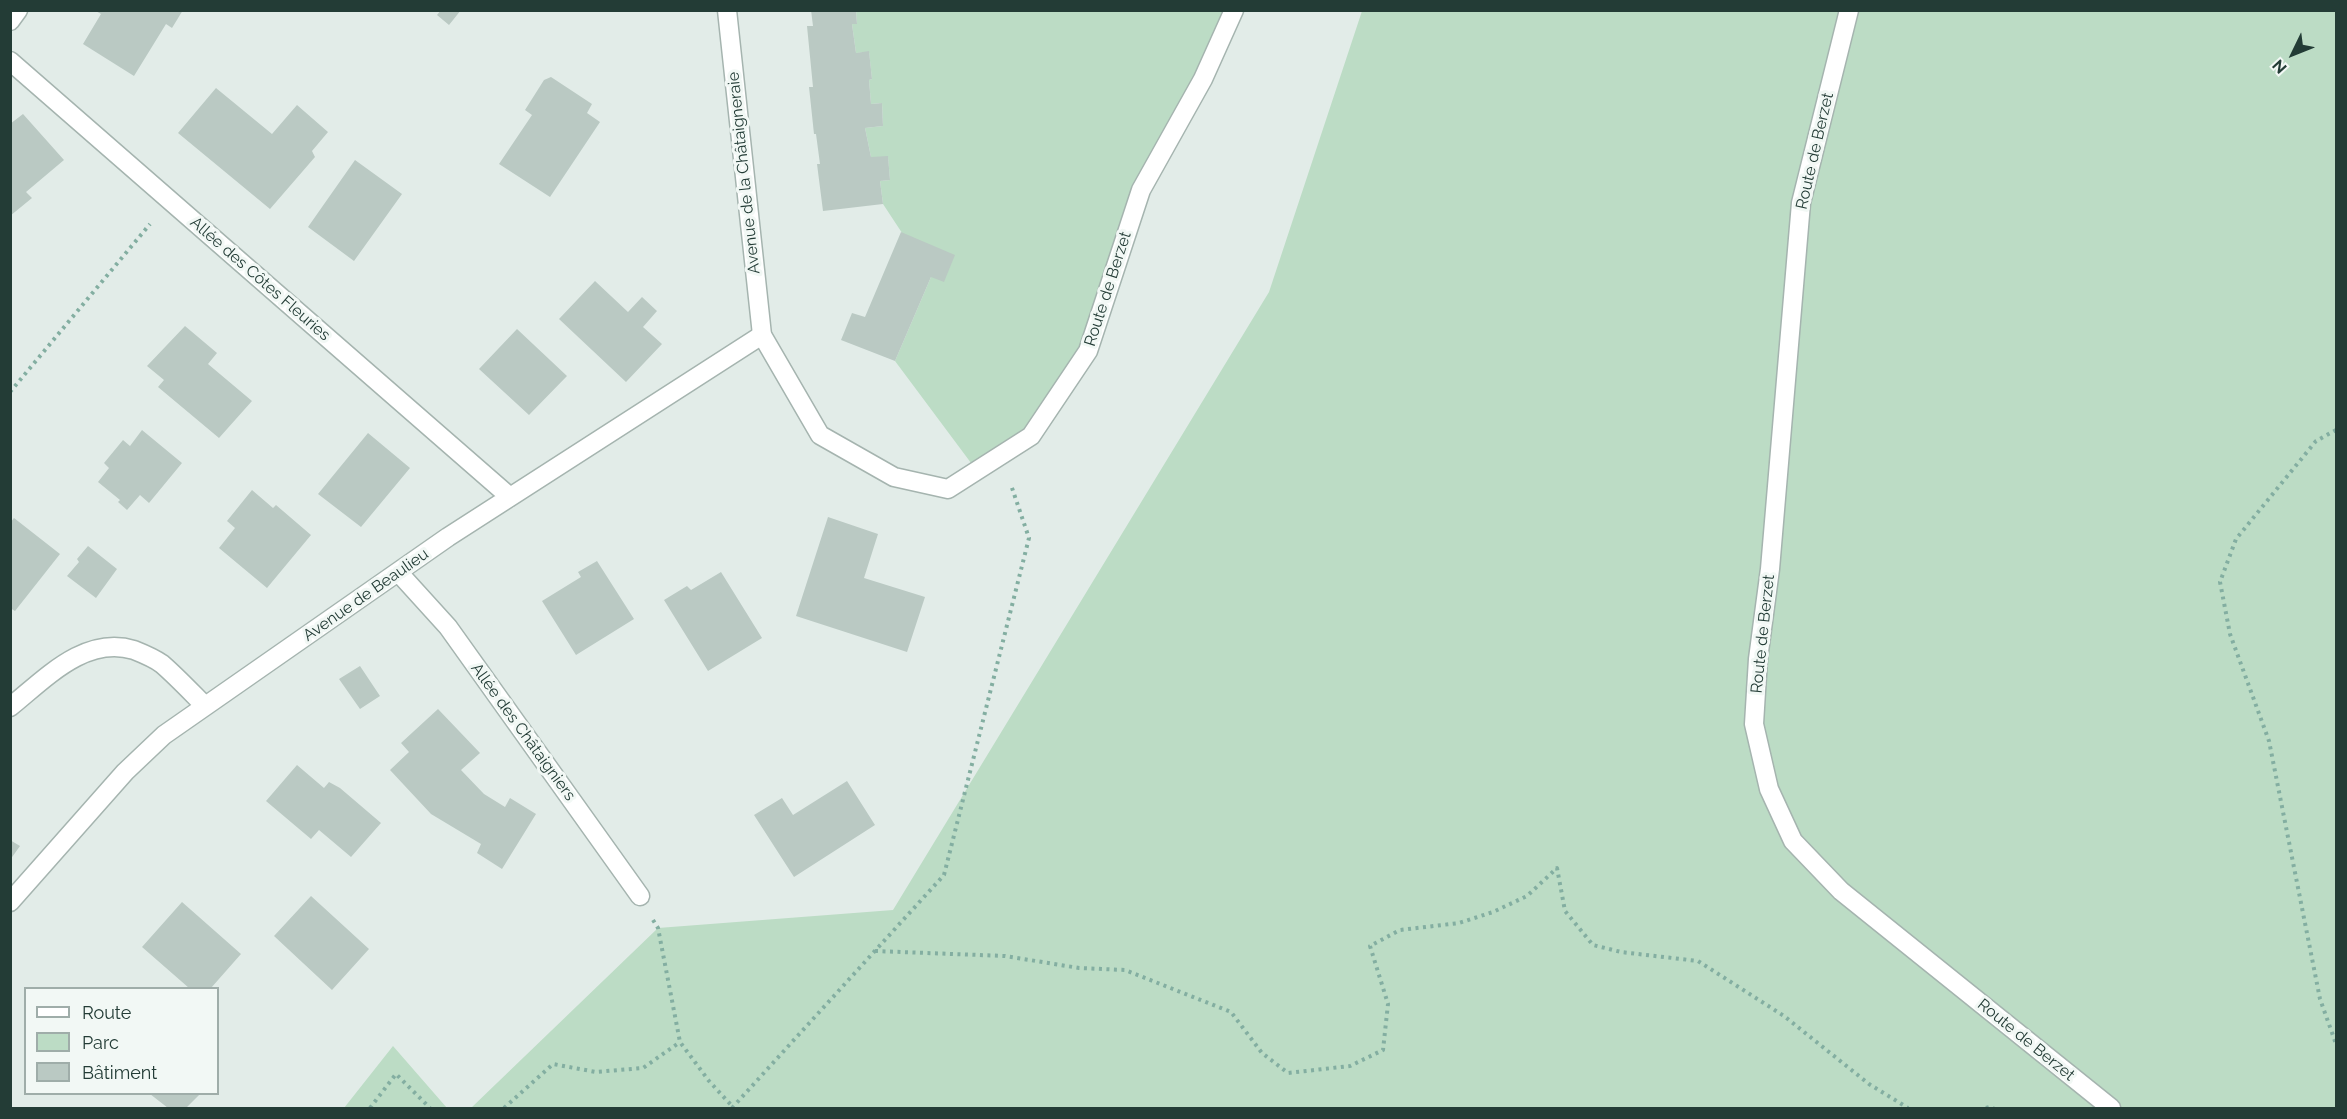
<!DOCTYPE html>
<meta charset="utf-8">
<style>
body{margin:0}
#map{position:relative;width:2347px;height:1119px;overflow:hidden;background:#e2ece8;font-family:Raleway,sans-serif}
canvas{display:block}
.frame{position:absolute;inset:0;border:12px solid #233c36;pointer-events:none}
.legend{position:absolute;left:24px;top:987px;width:195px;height:108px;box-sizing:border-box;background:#f2f8f5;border:2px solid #9fada9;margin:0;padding:8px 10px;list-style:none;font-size:18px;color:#233c36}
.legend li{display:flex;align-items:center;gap:12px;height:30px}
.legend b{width:30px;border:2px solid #9fada9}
.north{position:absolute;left:2263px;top:24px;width:60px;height:60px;-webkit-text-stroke:4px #f2f8f5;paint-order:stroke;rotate:227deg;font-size:16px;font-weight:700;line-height:24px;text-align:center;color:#233c36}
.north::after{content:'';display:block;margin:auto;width:21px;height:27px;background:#233c36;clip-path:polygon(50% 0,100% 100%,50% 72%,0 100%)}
</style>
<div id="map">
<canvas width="2347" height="1119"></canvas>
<div class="frame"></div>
<ul class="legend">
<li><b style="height:8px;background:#fff"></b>Route</li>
<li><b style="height:16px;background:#bcdcc5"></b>Parc</li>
<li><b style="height:16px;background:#bac9c3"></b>Bâtiment</li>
</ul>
<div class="north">N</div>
</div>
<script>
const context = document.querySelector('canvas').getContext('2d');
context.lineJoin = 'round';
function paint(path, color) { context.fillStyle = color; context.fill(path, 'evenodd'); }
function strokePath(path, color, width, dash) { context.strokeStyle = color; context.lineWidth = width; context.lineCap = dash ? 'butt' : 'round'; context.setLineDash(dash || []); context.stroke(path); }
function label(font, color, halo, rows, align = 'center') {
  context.font = font + ' Raleway,sans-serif'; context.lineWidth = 6; context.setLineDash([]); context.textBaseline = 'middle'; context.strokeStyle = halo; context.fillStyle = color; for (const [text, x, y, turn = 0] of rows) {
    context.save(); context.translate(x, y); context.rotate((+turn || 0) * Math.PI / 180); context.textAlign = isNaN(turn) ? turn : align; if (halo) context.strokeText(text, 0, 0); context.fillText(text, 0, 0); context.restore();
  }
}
const green = new Path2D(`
 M856 10 1234 11 1137 204 1088 351 1031 436 977 471 895 361 931 277 883 204 880 181 890 180 888 157H871L865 128 883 126 882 103 871 104 869 80 872 79 869 52 856 53 852 24 857 23Z
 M1362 11H2336V1108H471L658 928 893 910 1269 292Z
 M393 1046 447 1108H344Z`);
const building = new Path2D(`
 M94 10H183L172 28 166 24 134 76 83 44 101 14Z
 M441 10H461L449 25 437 15Z
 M811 10H856L857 24H852L856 53 869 51 872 79 869 80 871 104 882 103 883 126 865 128 871 157 888 156 890 180 880 181 883 204 823 211 817 164H820L816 134H814L809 87H813L807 26H813Z
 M551 77 592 104 587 113 600 122 550 197 499 164 532 115 525 110 544 80Z
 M216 88 272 134 297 105 328 132 312 151 315 157 270 209 178 133Z
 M23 114 64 160 26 192 32 198 10 216V124Z
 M355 160 402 194 354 261 308 227Z
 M901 232 955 255 944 282 931 277 895 361 841 340 852 313 865 317Z
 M595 281 628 312 642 297 657 311 643 327 662 344 626 382 559 319Z
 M185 326 217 353 208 364 252 401 219 438 158 387 164 380 147 366Z
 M517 329 567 376 529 415 479 369Z
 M142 430 182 463 149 503 140 495 127 510 118 502 120 500 98 482 109 468 104 463 123 440 130 446Z
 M368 433 410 468 361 527 318 494Z
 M252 490 273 508 276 505 311 535 267 588 219 548 235 528 227 521Z
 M828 517 878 534 864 578 925 597 907 652 796 616Z
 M14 518 60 554 15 611 10 608V523Z
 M88 546 117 569 96 598 67 576 79 562 77 559Z
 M597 561 634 619 576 655 542 601 581 577 578 572Z
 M721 572 762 638 708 671 664 600 687 586 691 590Z
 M360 666 380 696 360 709 339 679Z
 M438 709 480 753 461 770 484 794 505 807 510 798 536 814 502 869 477 853 481 844 431 814 390 770 409 752 401 743Z
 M297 765 324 788 329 782 340 788 381 823 351 857 319 830 311 839 266 801Z
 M847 781 875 825 794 877 754 815 782 798 793 815Z
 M10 840 20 846 10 860Z
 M311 896 369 949 332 990 274 936Z
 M182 902 241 954 211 988H189L142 947Z
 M150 1094H200L186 1108H168Z`);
const path = new Path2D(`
 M10 392 150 224
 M2336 430 2316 441 2236 539 2220 582 2230 634 2269 741 2320 999 2336 1044
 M653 920 658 928 680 1042 709 1081 733 1107
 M875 951 1005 956 1079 968 1125 970 1231 1012 1262 1053 1288 1073 1350 1066 1383 1050 1388 1004 1370 946 1400 930 1459 923 1493 912 1527 896 1557 868 1565 911 1593 945 1621 952 1698 961 1784 1016 1869 1084 1908 1108
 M370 1108 396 1074 430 1108
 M504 1108 553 1064 596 1072 643 1068 680 1042
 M732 1108 944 875 1029 538 1011 485
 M1986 1108 1989 1107 1994 1108`);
const minor = new Path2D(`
 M10 21 18 10
 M10 61 510 497
 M399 573 448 627 640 896
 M10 707C45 679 85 635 134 650 144 654 154 658 162 664 177 677 191 692 205 706
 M10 902 125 772 164 735 448 537 762 335`);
const tertiary = new Path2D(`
 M727 10 762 335 820 435 894 477 948 489 1031 436 1088 351 1141 190 1203 79 1234 10
 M1849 10 1801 203 1770 569 1758 659 1754 724 1769 789 1793 841 1841 891 2111 1108`);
const streetNames = [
 ["Route de Berzet",1815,151,-77],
 ["Avenue de la Châtaigneraie",744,173,-96],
 ["Allée des Côtes Fleuries",260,279,41],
 ["Route de Berzet",1108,289,-72],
 ["Avenue de Beaulieu",366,595,-35],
 ["Route de Berzet",1763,634,-84],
 ["Allée des Châtaigniers",523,732,54],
 ["Route de Berzet",2026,1040,39]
];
paint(green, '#bcdcc5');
paint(building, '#bac9c3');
strokePath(minor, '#a5b4af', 21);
strokePath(tertiary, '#a5b4af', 21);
strokePath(path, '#83aea1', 4, [3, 4.5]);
strokePath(minor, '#fff', 18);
strokePath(tertiary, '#fff', 18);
label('16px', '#233c36', '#f2f8f5', streetNames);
</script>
